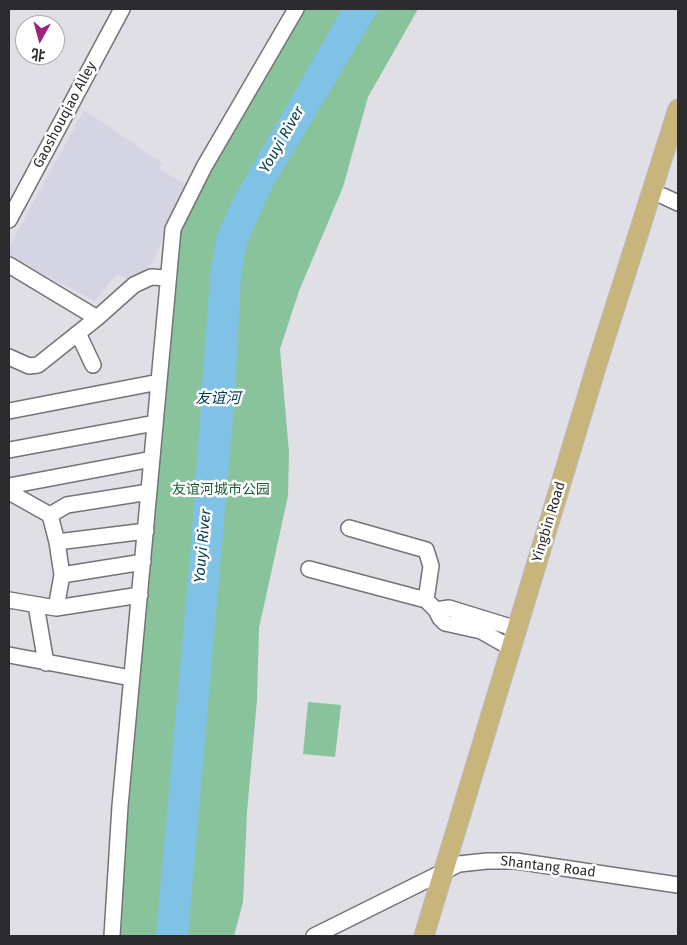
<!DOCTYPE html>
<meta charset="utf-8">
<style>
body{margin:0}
#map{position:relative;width:687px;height:945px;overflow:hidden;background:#dfdfe5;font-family:"Fira Sans","Noto Sans SC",sans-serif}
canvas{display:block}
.frame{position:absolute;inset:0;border:10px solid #2b2b2d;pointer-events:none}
.north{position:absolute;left:15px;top:15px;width:50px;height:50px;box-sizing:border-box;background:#fff;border:1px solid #aaaaab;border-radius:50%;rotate:187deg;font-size:14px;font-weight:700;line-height:20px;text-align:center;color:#2b2b2d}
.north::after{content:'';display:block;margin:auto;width:18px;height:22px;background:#9b237c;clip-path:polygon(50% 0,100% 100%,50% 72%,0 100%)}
</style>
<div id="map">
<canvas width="687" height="945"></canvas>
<div class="frame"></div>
<div class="north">北</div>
</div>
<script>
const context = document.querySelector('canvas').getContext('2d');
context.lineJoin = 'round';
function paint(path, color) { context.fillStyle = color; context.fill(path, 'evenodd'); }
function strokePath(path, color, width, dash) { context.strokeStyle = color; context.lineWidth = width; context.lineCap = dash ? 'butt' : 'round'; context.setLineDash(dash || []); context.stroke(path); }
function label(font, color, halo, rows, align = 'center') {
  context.font = font + ' "Fira Sans","Noto Sans SC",sans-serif'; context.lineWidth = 5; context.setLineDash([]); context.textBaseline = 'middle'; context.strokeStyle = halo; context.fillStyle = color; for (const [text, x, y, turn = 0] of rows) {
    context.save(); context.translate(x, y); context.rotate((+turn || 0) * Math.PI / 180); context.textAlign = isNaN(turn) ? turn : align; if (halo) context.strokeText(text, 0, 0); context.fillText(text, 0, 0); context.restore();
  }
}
const built = new Path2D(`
 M84 110 162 163 159 169 185 184 153 262 131 281 117 274 95 301 9 256V247Z`);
const green = new Path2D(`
 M302 9H418L368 97 343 187 299 291 280 349 289 452 288 496 259 628 257 700 247 812 243 902 234 936H121L120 905 177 242 198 188Z
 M308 702 341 705 335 757 303 754Z`);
const water = new Path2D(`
 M342 9H379L273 186 246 245 241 277 235 395 188 936H156L191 545 210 275 217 235 232 201Z`);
const minor = new Path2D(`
 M663 196 678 203
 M9 220 122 9
 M9 265 97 318
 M78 333 93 365
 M9 357 29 366 38 365 97 318 134 285 151 277 168 278
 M9 411 159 382
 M9 450 155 423
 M9 486 152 459
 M9 492 50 515 57 542 146 531
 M50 515 67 505 149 492
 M349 528 426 550 431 566 426 600 436 610 449 608 517 629
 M57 542 62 575
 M309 569 426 600
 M9 600 56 608 140 595
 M36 605 46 663
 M56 608 62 575 143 562
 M436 610 440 618 445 623 481 631 511 648
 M9 655 131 678
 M112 936 120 806 173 229 204 167 296 9
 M314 936 459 864 487 861H516L678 885`);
const major = new Path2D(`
 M424 936 597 364 678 109`);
const streetNames = [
 ["Gaoshouqiao Alley",65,115,-62],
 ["Yingbin Road",549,522,-73],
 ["Shantang Road",548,867,7]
];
const parkNames = [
 ["友谊河城市公园",221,490]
];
const waterNames = [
 ["Youyi River",282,140,-60],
 ["友谊河",218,399],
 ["Youyi River",203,546,-85]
];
paint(built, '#d4d4e2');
paint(green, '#89c39c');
paint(water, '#80c1e6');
strokePath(minor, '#737378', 18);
strokePath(major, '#bbbbbc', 21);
strokePath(minor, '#fff', 15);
strokePath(major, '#c7b57b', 19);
label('14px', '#2b2b2d', '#fff', streetNames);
label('14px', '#1a5e38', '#fff', parkNames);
label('italic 15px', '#013b54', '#fff', waterNames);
</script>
